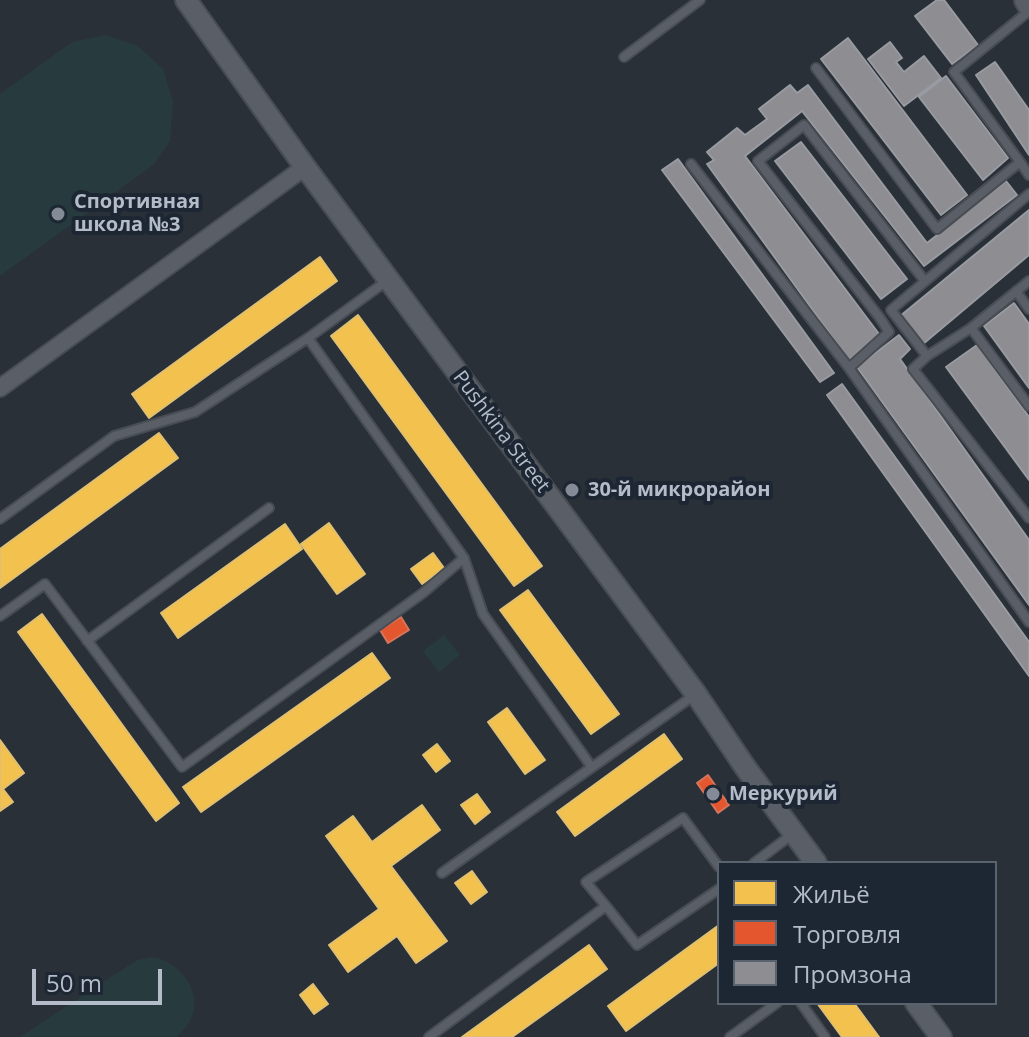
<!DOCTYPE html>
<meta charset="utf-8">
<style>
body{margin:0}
#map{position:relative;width:1029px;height:1037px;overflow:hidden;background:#2a3038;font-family:"Open Sans",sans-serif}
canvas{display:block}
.legend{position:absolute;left:717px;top:861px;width:280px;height:144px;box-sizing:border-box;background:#1d2633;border:2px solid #59626f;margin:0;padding:10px 14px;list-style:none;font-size:24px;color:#b4bcc9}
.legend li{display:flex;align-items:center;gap:16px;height:40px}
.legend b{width:40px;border:2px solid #59626f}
.scale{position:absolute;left:32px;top:969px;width:130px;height:36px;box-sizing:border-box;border:4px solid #b4bcc9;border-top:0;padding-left:10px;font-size:24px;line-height:28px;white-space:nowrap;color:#b4bcc9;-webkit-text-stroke:6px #1d2633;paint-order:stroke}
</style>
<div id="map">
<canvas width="1029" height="1037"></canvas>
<ul class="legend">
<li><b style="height:22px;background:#f2c14e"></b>Жильё</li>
<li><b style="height:22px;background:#e4572e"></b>Торговля</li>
<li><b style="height:22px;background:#8d8d92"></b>Промзона</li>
</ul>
<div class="scale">50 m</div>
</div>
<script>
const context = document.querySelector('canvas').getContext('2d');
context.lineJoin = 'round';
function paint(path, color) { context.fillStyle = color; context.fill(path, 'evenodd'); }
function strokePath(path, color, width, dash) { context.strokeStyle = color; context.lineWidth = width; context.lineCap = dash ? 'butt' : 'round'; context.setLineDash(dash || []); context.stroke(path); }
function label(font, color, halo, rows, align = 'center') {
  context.font = font + ' "Open Sans",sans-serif'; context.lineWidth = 8; context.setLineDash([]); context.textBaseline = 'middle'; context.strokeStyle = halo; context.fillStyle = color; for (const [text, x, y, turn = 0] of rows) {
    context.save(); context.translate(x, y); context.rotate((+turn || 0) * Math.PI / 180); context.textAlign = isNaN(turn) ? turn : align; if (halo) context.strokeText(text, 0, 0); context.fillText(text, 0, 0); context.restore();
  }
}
const green = new Path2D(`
 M106 35 138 46 163 69 173 101 170 141 153 165 0 276V94L72 42Z
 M444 635 460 655 439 672 423 651Z
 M155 957C192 968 211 1011 176 1037H20L137 960Z`);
const homes = new Path2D(`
 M320 257 337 281 149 418 132 394Z
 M358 315 542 566 514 586 331 336Z
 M159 433 178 458 0 588V549Z
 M329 523 365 574 337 594 301 544Z
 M285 524 302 549 178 638 161 613Z
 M433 553 444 568 422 584 411 569Z
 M528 590 619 714 591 734 500 610Z
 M42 614 179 803 156 821 18 632Z
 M372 653 390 678 201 812 183 787Z
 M507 708 545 760 525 774 488 722Z
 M664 734 682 759 575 836 557 812Z
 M0 740 24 773 3 789 13 802 0 811Z
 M437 744 450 761 436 772 423 755Z
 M477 794 490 812 475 824 461 805Z
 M422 805 440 830 391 866 447 941 416 963 397 936 348 972 329 945 379 909 326 836 353 816 372 842Z
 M472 871 487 892 471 904 455 883Z
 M719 925V963L626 1031 608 1006Z
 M589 945 607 969 512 1037H462Z
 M313 984 328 1004 314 1014 300 995Z
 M817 1003H854L879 1037H842Z`);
const shops = new Path2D(`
 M401 617 409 630 388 643 380 630Z
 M708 775 729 805 718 813 697 783Z`);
const industry = new Path2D(`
 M937 0H944L978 45 952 64 915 16Z
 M848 38 967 195 941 215 821 59Z
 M890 42 902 58 896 62 904 72 924 56 941 78 904 106 868 59Z
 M995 62 1029 110V155L976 75Z
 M946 76 1008 158 983 180 919 97Z
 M790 85 797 93 808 85 927 243 1006 181 1017 195 924 266 802 111 745 156 879 334 849 360 707 164 714 160 707 152 737 128 745 135 767 119 759 109Z
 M801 142 907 279 881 299 775 161Z
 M678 159 834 373 820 382 662 170Z
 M1029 210V255L923 344 899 317Z
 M1014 303 1029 324V388L984 326Z
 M899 335 910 349 900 359 1029 540V605L857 367Z
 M977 345 1029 417V480L946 367Z
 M842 384 1029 642V676L827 395Z`);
const service = new Path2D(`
 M624 57 700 0
 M816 68 937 229 1020 162 954 72 1029 11
 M1020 162 1029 175
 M691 164 849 368 1029 622
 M1029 281 971 328 927 356 913 369 1029 518
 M1016 291 1029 309
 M971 328 1029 406
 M927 356 891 310 1029 194
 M849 368 889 332 880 318 758 161 804 125 924 280
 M0 519 114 436 195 412 308 338 388 280
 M464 558 483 614 591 766
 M0 616 45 584 182 767 423 593 464 558 308 338
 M87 641 269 508
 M754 863 794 833
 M442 873 696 694
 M606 906 586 882 683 818 719 867
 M801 1003 825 1037
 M429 1037 606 906 637 945 719 889
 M730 1037 777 1003`);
const minor = new Path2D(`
 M0 388 305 167`);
const tertiary = new Path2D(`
 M186 0 305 167 696 694 745 767 816 863
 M916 1003 941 1037`);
const secondary = new Path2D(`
 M1026 0 1029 5`);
const markers = [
 [58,214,8,"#848b96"],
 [572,490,8,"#848b96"],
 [713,794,8,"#848b96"]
];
const poiNames = [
 ["Спортивная",74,202],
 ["школа №3",74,225],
 ["30-й микрорайон",588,490],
 ["Меркурий",729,794]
];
const streetNames = [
 ["Pushkina Street",501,432,53]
];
paint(green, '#273a3e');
paint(homes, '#f2c14e');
strokePath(homes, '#dfc073', 2);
paint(shops, '#e4572e');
strokePath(shops, '#d6755c', 2);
paint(industry, '#8d8d92');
strokePath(industry, '#999ba2', 2);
strokePath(service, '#484c53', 12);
strokePath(minor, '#484c53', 20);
strokePath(tertiary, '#484c53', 24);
strokePath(secondary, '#484c53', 26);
strokePath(service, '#5a5e66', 8);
strokePath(minor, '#5a5e66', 16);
strokePath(tertiary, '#5a5e66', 20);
strokePath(secondary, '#595d64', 22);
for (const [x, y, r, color] of markers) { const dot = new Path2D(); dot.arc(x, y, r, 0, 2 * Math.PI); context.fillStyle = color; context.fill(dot); strokePath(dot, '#1d2633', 3); }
label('bold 20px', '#b4bcc9', '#1d2633', poiNames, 'left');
label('20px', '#b4bcc9', '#1d2633', streetNames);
</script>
